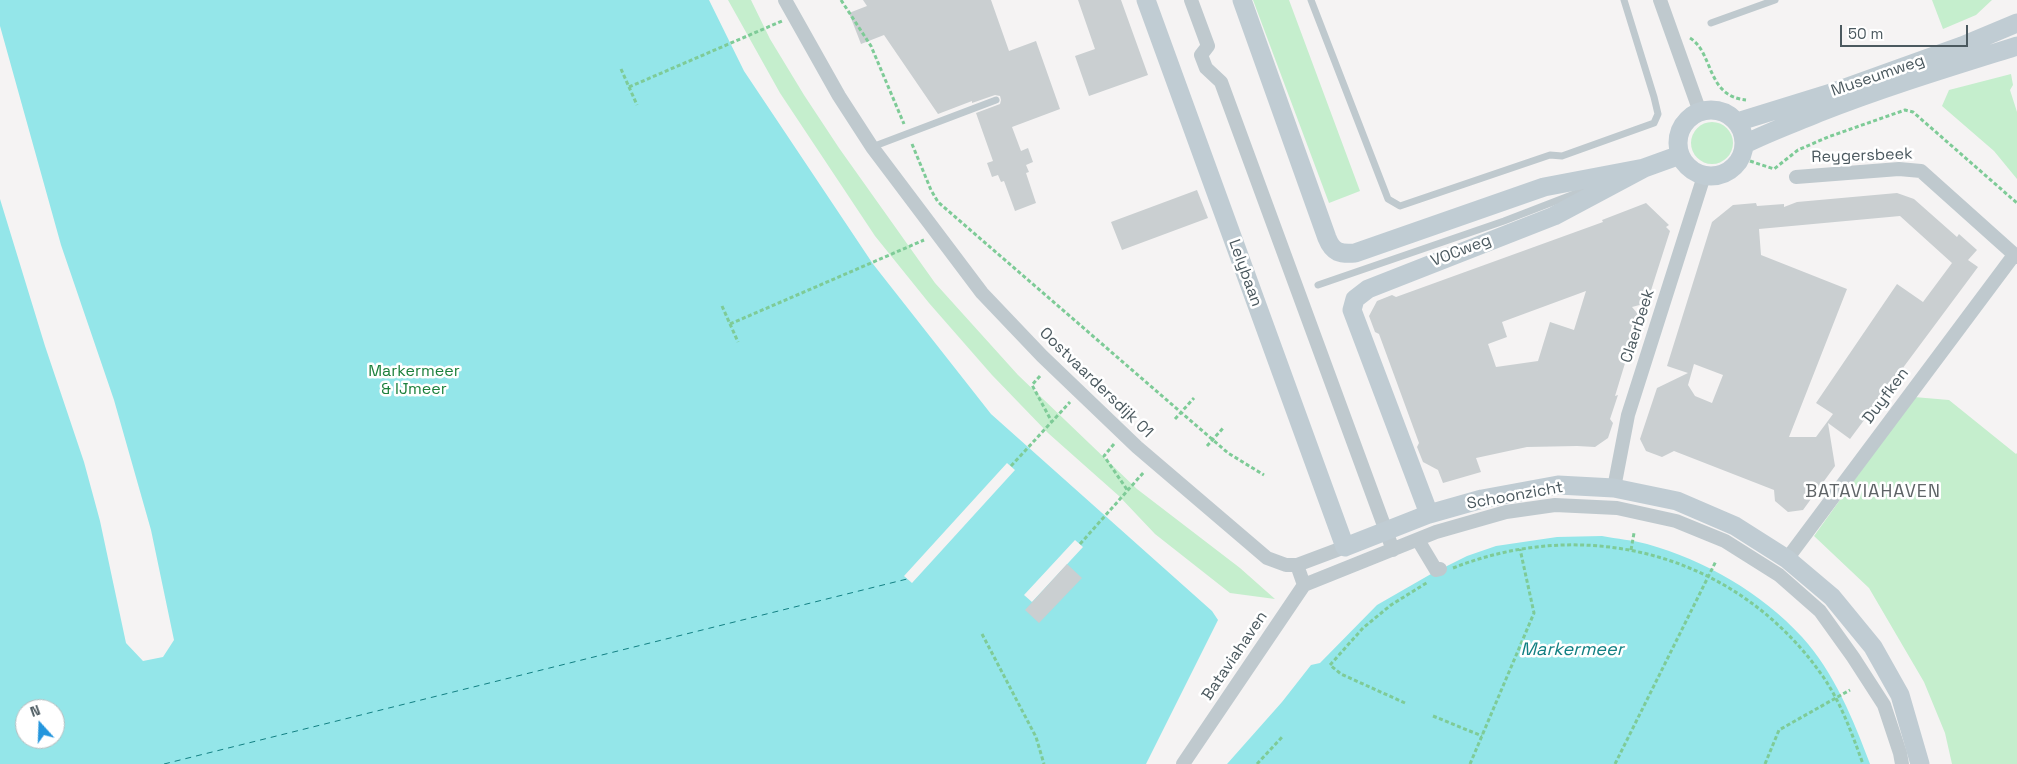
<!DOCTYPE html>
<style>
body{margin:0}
#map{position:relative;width:2017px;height:764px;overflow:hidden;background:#f5f3f3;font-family:"Space Grotesk",sans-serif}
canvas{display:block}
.north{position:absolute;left:15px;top:699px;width:50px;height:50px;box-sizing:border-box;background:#fff;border:1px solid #b7bdbf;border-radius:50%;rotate:340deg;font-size:14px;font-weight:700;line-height:20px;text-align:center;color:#4b595f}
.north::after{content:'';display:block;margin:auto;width:18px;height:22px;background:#2496dd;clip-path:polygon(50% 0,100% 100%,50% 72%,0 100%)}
.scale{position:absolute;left:1840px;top:25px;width:128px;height:22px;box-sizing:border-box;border:2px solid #4b595f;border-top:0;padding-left:6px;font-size:15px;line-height:18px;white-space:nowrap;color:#4b595f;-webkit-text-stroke:4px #fff;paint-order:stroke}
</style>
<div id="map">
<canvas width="2017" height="764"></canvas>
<div class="north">N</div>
<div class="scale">50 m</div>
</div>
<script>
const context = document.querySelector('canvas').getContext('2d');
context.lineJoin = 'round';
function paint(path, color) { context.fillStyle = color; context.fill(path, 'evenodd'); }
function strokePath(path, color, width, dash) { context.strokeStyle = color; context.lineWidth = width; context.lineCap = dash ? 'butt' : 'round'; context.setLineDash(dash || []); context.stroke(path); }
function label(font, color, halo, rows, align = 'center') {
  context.font = font + ' "Space Grotesk",sans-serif'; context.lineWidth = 5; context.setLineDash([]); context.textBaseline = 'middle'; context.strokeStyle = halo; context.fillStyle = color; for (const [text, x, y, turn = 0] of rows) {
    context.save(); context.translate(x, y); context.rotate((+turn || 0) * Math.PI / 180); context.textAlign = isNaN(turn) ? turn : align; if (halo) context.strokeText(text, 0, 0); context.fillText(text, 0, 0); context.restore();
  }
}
const green = new Path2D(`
 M728 0H751L770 39 804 95 839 148 935 283 1018 375 1137 489 1240 568 1275 599 1230 593 1155 534 1119 496 1048 433 992 375 929 303 875 236 780 93Z
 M1253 0H1289L1360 191 1329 203Z
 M1932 0H1992L1976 15 1943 29Z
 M2011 74 2013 85 2010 90 2017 112V179L1994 151 1942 106 1949 90Z
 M1691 143a21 21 0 1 1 42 0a21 21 0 1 1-42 0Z
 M1914 397 1949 400 2016 454 2017 453V764H1952L1945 733 1924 682 1869 588 1814 536Z`);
const water = new Path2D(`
 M0 0H709L744 71 873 264 991 414 1212 611 1218 620 1146 764H0V199L45 346 84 462 100 521 126 643 143 661 163 657 174 640 151 530 114 400 61 245 0 26ZM25 709H55V739H25Z
 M1602 536C1617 539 1633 540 1647 544 1704 560 1762 593 1802 637 1834 672 1854 721 1870 764H1227L1282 702 1311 665 1320 663 1377 605 1431 574 1467 556 1496 546 1557 537Z`);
const pier = new Path2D(`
 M1007 463 1015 470 912 583 904 576Z
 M1075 540 1083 547 1032 602 1024 595Z`);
const ferry = new Path2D(`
 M164 764 907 579`);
const building = new Path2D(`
 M863 0H991L1009 51 1036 41 1060 109 1012 127 1021 151 1028 148 1033 162 1026 165 1029 172 1026 173 1036 203 1015 211 1004 181 1001 182 998 175 992 177 987 163 993 161 976 113 1000 104 1001 100 1000 96 995 95 972 103V101L938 114 884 35 861 44 849 13 867 6Z
 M1078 0H1121L1148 75 1089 96 1075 56 1095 49Z
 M1197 190 1208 218 1122 250 1111 222Z
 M1897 193 1914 199 1957 237 1959 234 1977 250 1968 260 1978 267 1850 439 1828 423 1835 466 1803 510 1788 512 1775 501 1774 490 1674 451 1662 457 1646 451 1640 439 1657 388 1688 373 1667 366 1712 222 1733 205 1756 203 1757 206 1784 204V207L1797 202ZM1900 216 1952 263 1923 302 1897 284 1816 403 1833 414 1816 437H1789L1847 289 1761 255 1759 229ZM1694 364 1723 375 1712 403 1695 396 1688 385Z
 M1646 203 1669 225 1666 227 1670 231 1647 303 1632 307 1642 319 1636 338 1633 337 1615 396 1618 395 1610 419 1613 423 1608 438 1595 447 1577 446 1527 447 1476 458 1481 472 1443 483 1438 470 1423 462 1417 447 1419 443 1379 334 1375 332 1369 316 1377 301 1392 295 1396 297 1603 222 1602 220ZM1586 291 1574 330 1550 322 1538 361 1496 367 1488 344 1507 337 1502 322Z
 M1067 564 1082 578 1039 623 1025 610Z`);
const path = new Path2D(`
 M841 0 871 46 904 124
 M1690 38C1714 53 1706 96 1746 100
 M621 69 637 105
 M629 87 782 21
 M912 144 931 190 938 202 1228 453 1264 475
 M1750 161 1774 169 1798 150 1828 137 1905 110 1913 112 2017 203
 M722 306 738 342
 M730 324 924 240
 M1040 376 1032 385 1052 422
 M1175 419 1194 398
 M1114 444 1104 456 1128 491
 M1207 446 1224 427
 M1011 466 1070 402
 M1080 544 1144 472
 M1631 550 1634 533
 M1453 568C1590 514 1740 556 1824 678 1842 705 1852 734 1863 764
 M982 634 1036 737 1044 764
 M1405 703 1341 674 1330 665 1363 628 1391 605 1428 582
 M1433 716 1482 736
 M1257 764 1283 736
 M1470 764 1534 613 1520 549
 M1615 764 1716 561
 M1765 764 1779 730 1850 690`);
const lane = new Path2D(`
 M1311 0 1388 199 1400 206 1550 155 1562 156 1654 123 1658 114 1654 97 1624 0
 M1711 23 1775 0
 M872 147 996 100
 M1318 285 1504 221 1587 189`);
const street = new Path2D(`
 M785 0 839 96 872 147 982 293 1042 356 1137 447 1267 558 1286 565H1297L1345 547
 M1191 0 1208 46 1201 55 1206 68 1221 82 1393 550
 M1660 0 1700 112
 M1796 177 1899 169 1921 171 2017 257
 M1614 488 1628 415 1704 176
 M1418 540 1436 570 1440 569
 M1787 559 2014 255
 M1304 585 1436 532 1506 512 1555 505 1617 508 1676 521 1725 541 1779 575 1820 611 1853 657 1884 705 1900 753 1902 764
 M1183 764 1304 585 1297 565`);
const secondary = new Path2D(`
 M1146 0 1345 547 1429 514 1482 499 1558 485 1614 488 1677 501 1735 526 1787 559 1832 597 1873 647 1900 695 1920 764
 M1242 0 1327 238C1333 253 1340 254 1355 253L1544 187 1644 168
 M1678 143a33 33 0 1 1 66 0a33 33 0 1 1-66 0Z
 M1737 122 1834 92 1962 46 2017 23
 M1745 144C1769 132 1794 123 1818 113 1884 87 1950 67 2017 46
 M1429 514 1352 310 1355 299 1368 289 1554 216 1644 168 1680 155`);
const streetNames = [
 ["Museumweg",1878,76,-19],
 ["Reygersbeek",1862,156,-2],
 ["VOCweg",1461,251,-21],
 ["Lelybaan",1245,273,70],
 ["Claerbeek",1638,326,-72],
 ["Oostvaardersdijk 01",1096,383,44],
 ["Duyfken",1886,396,-53],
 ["Schoonzicht",1515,496,-10],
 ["Bataviahaven",1235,656,-56]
];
const parkNames = [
 ["Markermeer",414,372],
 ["& IJmeer",414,390]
];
const neighbourhoodNames = [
 ["BATAVIAHAVEN",1873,492]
];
const waterNames = [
 ["Markermeer",1572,650]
];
paint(green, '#c5eecd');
paint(water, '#94e6e9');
paint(pier, '#f5f3f3');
strokePath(ferry, '#138083', 1, [6, 5]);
paint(building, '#cacfd1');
strokePath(path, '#7ecb97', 3, [4, 2.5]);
strokePath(lane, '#bfc9ce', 7);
strokePath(street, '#bfc9ce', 14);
strokePath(secondary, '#c0ccd3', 19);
label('16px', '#4b595f', '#fff', streetNames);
label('16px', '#1d803c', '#fff', parkNames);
context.letterSpacing = '1px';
label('18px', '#5f6467', '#fff', neighbourhoodNames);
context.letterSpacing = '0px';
label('italic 18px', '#138083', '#fff', waterNames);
</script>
